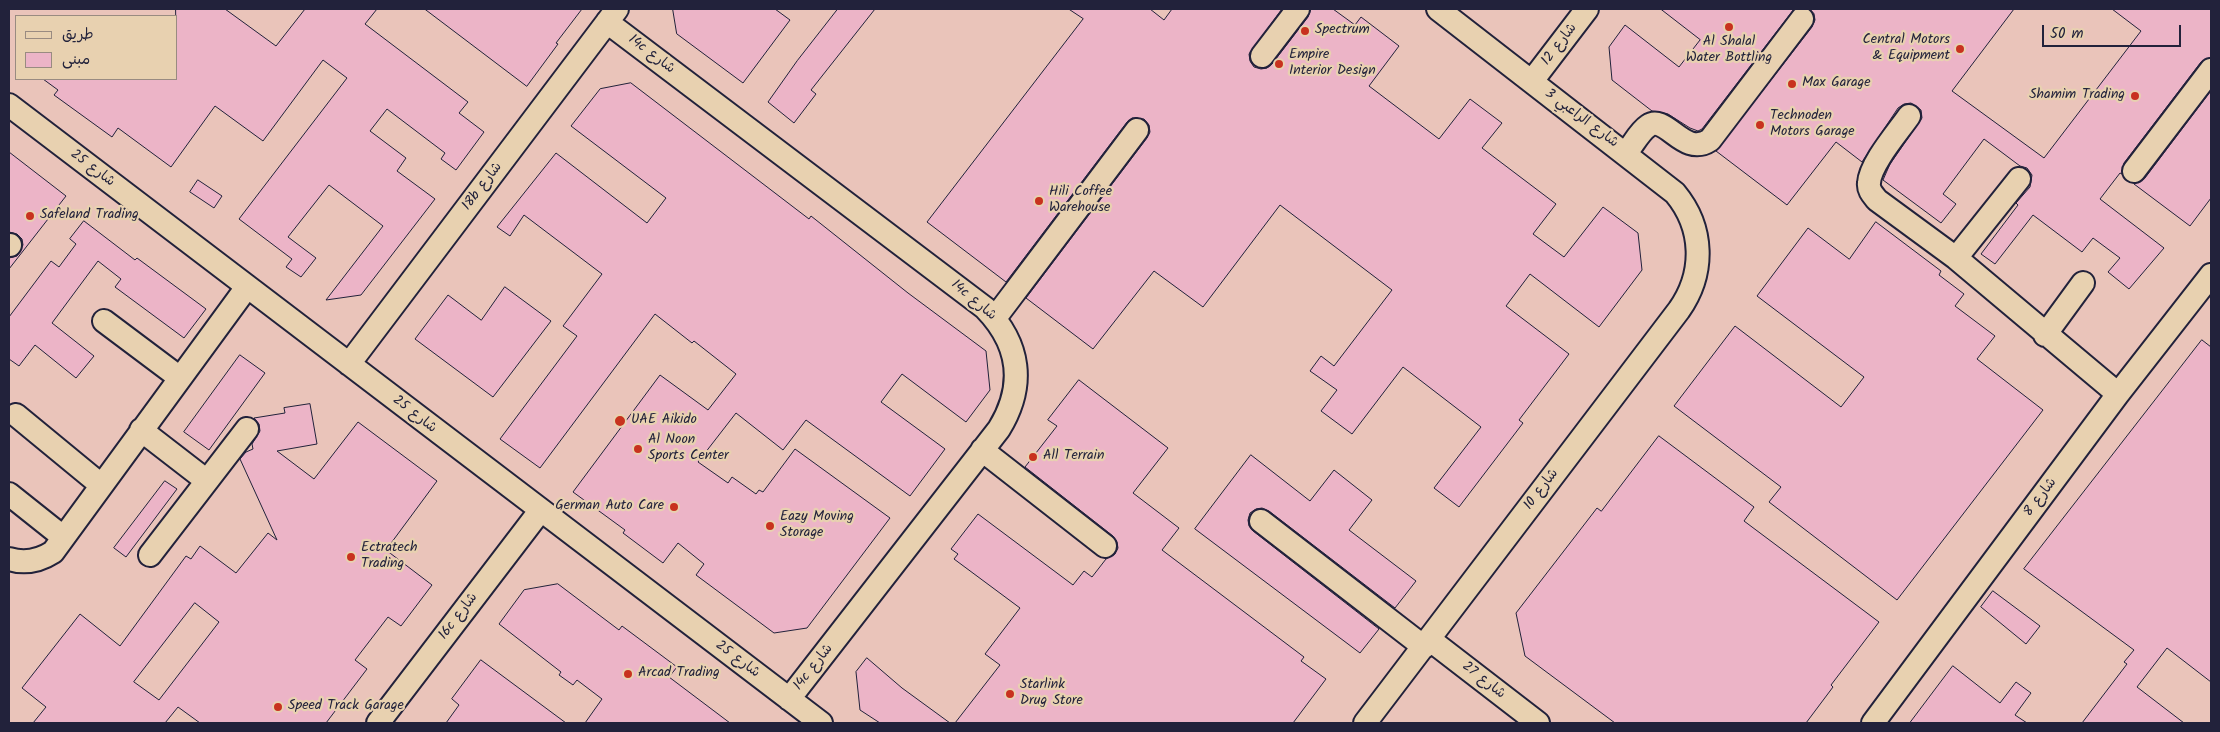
<!DOCTYPE html>
<meta charset="utf-8">
<style>
body{margin:0}
#map{position:relative;width:2220px;height:732px;overflow:hidden;background:#e9cbb5;font-family:Kalam,"Playpen Sans Arabic",sans-serif}
canvas{display:block}
.frame{position:absolute;inset:0;border:10px solid #22223b;pointer-events:none}
.legend{position:absolute;left:15px;top:15px;width:162px;height:65px;box-sizing:border-box;background:#e8d1b0;border:1px solid #998b81;margin:0;padding:6px 9px;list-style:none;font-size:15px;color:#22223b}
.legend li{display:flex;align-items:center;gap:10px;height:25px}
.legend b{width:25px;border:1px solid #998b81}
.scale{position:absolute;left:2042px;top:25px;width:139px;height:22px;box-sizing:border-box;border:2px solid #22223b;border-top:0;padding-left:6px;font-size:15px;line-height:18px;white-space:nowrap;color:#22223b;-webkit-text-stroke:4px #e8d1b0;paint-order:stroke}
</style>
<div id="map">
<canvas width="2220" height="732"></canvas>
<div class="frame"></div>
<ul class="legend">
<li><b style="height:6px;background:#e8d1b0"></b>طريق</li>
<li><b style="height:14px;background:#ecb4c7"></b>مبنى</li>
</ul>
<div class="scale">50 m</div>
</div>
<script>
const context = document.querySelector('canvas').getContext('2d');
context.lineJoin = 'round';
function paint(path, color) { context.fillStyle = color; context.fill(path, 'evenodd'); }
function strokePath(path, color, width, dash) { context.strokeStyle = color; context.lineWidth = width; context.lineCap = dash ? 'butt' : 'round'; context.setLineDash(dash || []); context.stroke(path); }
function label(font, color, halo, rows, align = 'center') {
  context.font = font + ' Kalam,"Playpen Sans Arabic",sans-serif'; context.lineWidth = 4.5; context.setLineDash([]); context.textBaseline = 'middle'; context.strokeStyle = halo; context.fillStyle = color; for (const [text, x, y, turn = 0] of rows) {
    context.save(); context.translate(x, y); context.rotate((+turn || 0) * Math.PI / 180); context.textAlign = isNaN(turn) ? turn : align; if (halo) context.strokeText(text, 0, 0); context.fillText(text, 0, 0); context.restore();
  }
}
const built = new Path2D(`
 M9 9H2211V723H9ZM16 16H176V79H16Z`);
const building = new Path2D(`
 M176 9H225L276 46 305 9H377L365 24 468 102 459 113 484 132 456 170 441 159 445 153 387 109 370 131 406 158 397 171 435 199 361 295 326 300 383 226 329 185 288 237 316 258 301 277 286 267 292 259 239 219 347 78 323 60 263 141 215 106 171 167 118 128 112 137 54 95 58 90 43 79H176Z
 M425 9H582L556 43 558 44 527 86Z
 M673 9H775L790 20 743 83 677 34Z
 M838 9H875L811 90 816 94 794 123 768 102 797 61Z
 M1069 9H1150L1164 20 1172 9H1282L1249 54 1250 61 1254 67 1261 69 1267 68 1272 64 1308 17 1311 9H1333L1355 25 1361 17 1399 46 1369 86 1439 139 1470 99 1502 123 1482 148 1556 204 1533 234 1564 257 1603 207 1638 233 1642 270 1599 327 1530 274 1506 306 1569 354 1519 420 1523 423 1459 507 1434 488 1481 427 1403 367 1352 434 1321 411 1337 390 1310 371 1321 356 1334 366 1392 290 1280 205 1203 307 1154 271 1093 349 1026 298 1147 138 1150 132 1149 125 1144 119 1132 118 1127 122 1006 282 927 222 1083 19Z
 M1661 9H1794L1702 129 1698 131 1690 128 1668 114 1652 111 1612 80 1609 47 1625 25 1679 67 1700 40Z
 M1810 9H2014L1952 91 2044 158 2141 31 2112 9H2211V57L2201 62 2124 163 2122 174 2120 173 2100 199 2164 248 2129 289 2108 272 2120 258 2093 238 2082 252 2033 215 1995 264 1981 254 2018 205 2016 203 2030 187 2032 175 2027 168 2020 166 1984 139 1943 194 1956 204 1941 223 1883 180 1890 164 1922 118 1921 110 1911 103 1904 104 1898 108 1862 162 1836 142 1787 205 1716 151 1812 27 1815 20 1814 14Z
 M631 83 809 219 811 216 908 293 986 351 990 390 966 422 902 374 881 402 945 449 910 496 806 420 783 450 736 413 698 462 728 483 732 477 756 494 759 490 763 492 795 449 890 518 807 628 774 633 696 575 704 564 678 543 663 563 623 533 625 530 573 492 660 375 708 410 736 374 694 341 692 343 655 314 540 468 500 439 577 336 563 326 602 274 524 215 510 236 497 227 556 153 647 223 666 198 571 126 600 89Z
 M2211 91V198L2190 226 2134 184 2144 179Z
 M9 152 66 196 9 269V258L17 256 23 245 22 239 17 234 9 232Z
 M198 180 222 196 214 208 190 192Z
 M84 221 135 260 137 258 206 309 184 338 115 287 121 279 98 261 52 323 94 356 76 378 35 345 19 366 9 359V317L51 261 59 267 76 244 70 239Z
 M1876 222 1941 271 1939 275 1964 294 1955 306 1995 336 1977 359 2043 410 1897 600 1769 502 1781 487 1674 406 1735 326 1841 407 1864 377 1757 296 1808 228 1849 259Z
 M505 287 551 321 493 397 415 339 448 295 481 320Z
 M2202 340 2211 347V682L2167 648 2137 687 2184 723H2082L2127 664 2124 662 2134 650 2024 569Z
 M240 355 265 373 209 450 184 432Z
 M1079 380 1168 448 1133 493 1179 528 1162 550 1304 657 1301 661 1326 679 1293 723H955L1000 665 985 654 1020 608 954 559 958 554 951 549 978 514 1073 585 1084 571 1092 577 1106 559 1115 554 1118 548 1117 542 1113 536 1025 467 1057 426 1048 420Z
 M310 404 317 444 277 451 314 479 358 422 437 481 386 550 432 585 401 626 388 617 355 660 367 669 326 723H200L178 707 165 723H33L46 707 22 688 80 614 120 646 186 556 191 559 200 546 236 573 268 533 277 540 240 459 246 452 253 449 252 444 260 431 259 424 254 418 285 413 284 408ZM195 603 219 622 159 700 134 682Z
 M1659 436 1754 507 1744 521 1879 622 1831 685 1833 687 1806 723H1615L1525 656 1516 613 1597 508 1601 511Z
 M1251 455 1310 501 1334 470 1372 500 1349 530 1416 581 1395 608 1269 511 1262 508 1256 509 1250 513 1248 520 1249 526 1253 531 1379 629 1360 653 1195 529Z
 M165 481 177 489 126 557 114 548Z
 M558 584 619 630 622 626 677 667 669 677 730 723H585L602 699 577 680 573 685 559 675 561 672 499 624 524 590Z
 M1993 591 2040 626 2026 644 1981 607Z
 M867 658 902 688 950 723H880L860 710 856 672Z
 M481 660 566 723H446L459 705 452 699Z
 M1953 666 2000 703 2016 682 2031 693 2015 715 2027 723H1910Z`);
const minor = new Path2D(`
 M607 22 985 308C1020 344 1026 385 999 429L789 699
 M1262 56 1298 9
 M1532 81 1587 9
 M9 105 821 723
 M1909 116C1898 132 1870 164 1869 183 1868 190 1873 195 1877 200L1956 258 2118 394
 M1626 153C1633 145 1639 132 1648 126 1666 113 1683 158 1710 140L1802 19
 M2134 171 2211 70
 M9 245H10
 M1956 258 2019 179
 M995 318 1137 130
 M104 321 180 378
 M2045 335 2083 283
 M349 364 617 9
 M16 415 101 485
 M141 430 207 481
 M982 450 1105 546
 M9 494 63 537
 M1261 521 1424 647
 M150 555 247 429
 M9 559C25 564 39 561 53 552L247 287
 M1429 639 1538 723
 M378 723 540 511
 M1365 723 1679 310C1705 273 1704 228 1675 193L1438 9
 M1873 723 2118 394 2211 275`);
const markers = [
 [1729,27,5,"#c8321e"],
 [1305,31,5,"#c8321e"],
 [1960,49,5,"#c8321e"],
 [1279,64,5,"#c8321e"],
 [1792,84,5,"#c8321e"],
 [2135,96,5,"#c8321e"],
 [1760,125,5,"#c8321e"],
 [1039,201,5,"#c8321e"],
 [30,216,5,"#c8321e"],
 [620,421,6,"#c8321e"],
 [638,449,5,"#c8321e"],
 [1033,457,5,"#c8321e"],
 [674,507,5,"#c8321e"],
 [770,526,5,"#c8321e"],
 [351,557,5,"#c8321e"],
 [628,674,5,"#c8321e"],
 [1010,694,5,"#c8321e"],
 [278,707,5,"#c8321e"]
];
const poiNames = [
 ["Spectrum",1315,31],
 ["Central Motors",1950,41,"right"],
 ["& Equipment",1950,57,"right"],
 ["Al Shalal",1729,43,"center"],
 ["Water Bottling",1729,59,"center"],
 ["Empire",1289,56],
 ["Interior Design",1289,72],
 ["Max Garage",1802,84],
 ["Shamim Trading",2125,96,"right"],
 ["Technoden",1770,117],
 ["Motors Garage",1770,133],
 ["Hili Coffee",1049,193],
 ["Warehouse",1049,209],
 ["Safeland Trading",40,216],
 ["UAE Aikido",631,421],
 ["Al Noon",648,441],
 ["Sports Center",648,457],
 ["All Terrain",1043,457],
 ["German Auto Care",664,507,"right"],
 ["Eazy Moving",780,518],
 ["Storage",780,534],
 ["Ectratech",361,549],
 ["Trading",361,565],
 ["Arcad Trading",638,674],
 ["Starlink",1020,686],
 ["Drug Store",1020,702],
 ["Speed Track Garage",288,707]
];
const streetNames = [
 ["شارع 12",1560,45,-53],
 ["14c شارع",651,55,37],
 ["شارع الراعبي 3",1581,119,37],
 ["شارع 25",92,169,37],
 ["18b شارع",483,187,-53],
 ["14c شارع",973,301,40],
 ["شارع 25",414,415,38],
 ["شارع 10",1542,490,-53],
 ["شارع 8",2041,498,-53],
 ["16c شارع",459,617,-53],
 ["شارع 25",737,660,37],
 ["14c شارع",814,668,-52],
 ["شارع 27",1483,681,38]
];
paint(built, '#eac4ba');
paint(building, '#ecb4c7');
strokePath(building, '#22223b', 1);
strokePath(minor, '#22223b', 26);
strokePath(minor, '#e8d1b0', 22);
for (const [x, y, r, color] of markers) { const dot = new Path2D(); dot.arc(x, y, r, 0, 2 * Math.PI); context.fillStyle = color; context.fill(dot); strokePath(dot, '#e8d1b0', 2); }
label('14px', '#22223b', '#e8d1b0', poiNames, 'left');
label('14px', '#22223b', '#e8d1b0', streetNames);
</script>
